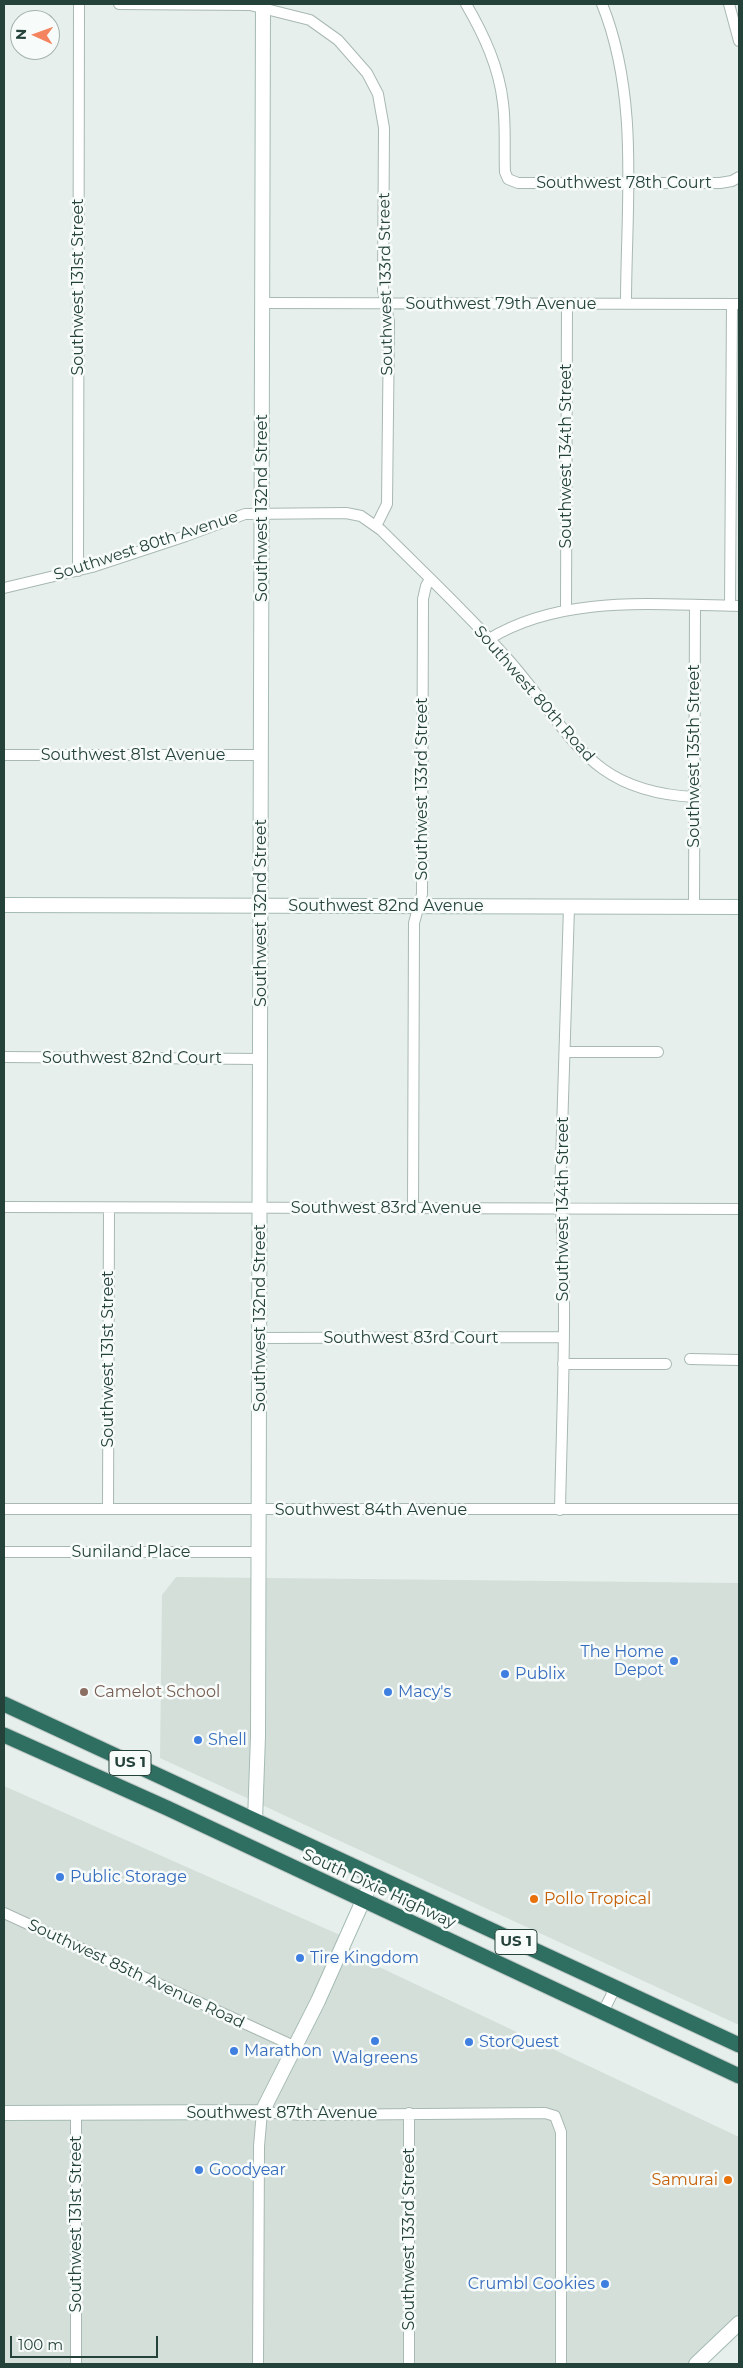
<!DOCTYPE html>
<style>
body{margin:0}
#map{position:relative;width:743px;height:2368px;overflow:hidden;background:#e6efeb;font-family:Montserrat,sans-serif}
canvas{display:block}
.frame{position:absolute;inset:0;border:5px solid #24423a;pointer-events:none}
.north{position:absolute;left:10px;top:10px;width:50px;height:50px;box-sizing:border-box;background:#f7fbf9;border:1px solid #a3b1ad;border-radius:50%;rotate:272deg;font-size:14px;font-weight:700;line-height:20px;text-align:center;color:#24423a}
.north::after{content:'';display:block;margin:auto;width:18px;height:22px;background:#f4845f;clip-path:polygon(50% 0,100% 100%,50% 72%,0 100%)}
.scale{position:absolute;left:10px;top:2336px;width:148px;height:22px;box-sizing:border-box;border:2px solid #24423a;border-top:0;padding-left:6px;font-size:15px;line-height:18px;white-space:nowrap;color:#24423a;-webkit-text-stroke:4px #f7fbf9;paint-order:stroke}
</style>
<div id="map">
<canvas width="743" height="2368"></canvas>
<div class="frame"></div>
<div class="north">N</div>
<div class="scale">100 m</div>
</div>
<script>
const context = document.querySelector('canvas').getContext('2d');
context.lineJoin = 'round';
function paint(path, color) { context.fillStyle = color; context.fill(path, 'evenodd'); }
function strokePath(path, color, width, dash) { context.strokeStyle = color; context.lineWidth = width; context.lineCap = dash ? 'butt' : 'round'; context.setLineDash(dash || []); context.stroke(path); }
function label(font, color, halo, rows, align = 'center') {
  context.font = font + ' Montserrat,sans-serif'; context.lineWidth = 5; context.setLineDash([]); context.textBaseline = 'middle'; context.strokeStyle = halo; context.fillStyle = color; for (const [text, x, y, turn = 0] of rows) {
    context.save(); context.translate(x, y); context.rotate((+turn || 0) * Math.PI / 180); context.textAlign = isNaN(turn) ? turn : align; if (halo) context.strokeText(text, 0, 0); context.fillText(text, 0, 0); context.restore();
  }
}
const built = new Path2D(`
 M176 1577 739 1583V2025L160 1758 162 1595Z
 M4 1786 340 1935 358 1957 739 2137V2316L689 2364H4Z`);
const street = new Path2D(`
 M119 4 250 5 310 20 338 40 367 73 378 94 384 128 383 290 389 322 387 504 376 526
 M466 4C484 35 499 67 503 103 506 126 504 150 505 172L508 179 518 183H720L732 181 739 177
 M602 4C640 98 626 205 626 304
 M729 4 739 41
 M262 303 739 304
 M78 571 79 4
 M4 588 92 567 186 536 245 514 346 513 361 516 381 530C423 572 467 613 506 657 571 729 584 792 695 797
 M730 606 732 304
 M566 609 567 304
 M489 639C563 594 656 605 739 606
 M4 755H262
 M694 907 695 605
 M566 1052H658
 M4 1057 261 1059
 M4 1207 739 1209
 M413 1208 414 923 422 894 423 599 426 586 430 579
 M259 1338 564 1337
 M690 1359 739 1360
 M563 1364H666
 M4 1509H739
 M108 1509 109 1208
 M560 1510C562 1406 568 1300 560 1195L569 907
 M4 1552H259
 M4 1913 296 2047
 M603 2012 615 1988
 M76 2364V2113
 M258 2364 259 2146 262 2112 302 2115 545 2113 555 2116 561 2132V2364
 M409 2364V2113`);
const secondary = new Path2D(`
 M4 905 739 907
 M255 1821 258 1736 263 4
 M4 2113 262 2112 318 2001 374 1876
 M696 2364 739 2323`);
const highway = new Path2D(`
 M4 1704 739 2045
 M4 1735 167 1808 739 2076`);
const markers = [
 [674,1661,5,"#3f7fe0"],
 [505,1674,5,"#3f7fe0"],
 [84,1692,5,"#8d6e63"],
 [388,1692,5,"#3f7fe0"],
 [198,1740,5,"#3f7fe0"],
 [60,1877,5,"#3f7fe0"],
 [534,1899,5,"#e8710a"],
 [300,1958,5,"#3f7fe0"],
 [375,2041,5,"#3f7fe0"],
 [469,2042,5,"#3f7fe0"],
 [234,2051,5,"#3f7fe0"],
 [199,2170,5,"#3f7fe0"],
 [728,2180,5,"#e8710a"],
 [605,2284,5,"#3f7fe0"]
];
const shields = [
 [130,1763,42],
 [516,1942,42]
];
const shieldNames = [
 ["US 1",130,1763],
 ["US 1",516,1942]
];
const streetNames = [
 ["Southwest 78th Court",624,183],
 ["Southwest 133rd Street",386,284,-91],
 ["Southwest 131st Street",78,287,-90],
 ["Southwest 79th Avenue",501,304],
 ["Southwest 134th Street",566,456,-90],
 ["Southwest 132nd Street",262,508,-90],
 ["Southwest 80th Avenue",146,546,-18],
 ["Southwest 80th Road",534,694,49],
 ["Southwest 81st Avenue",133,755],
 ["Southwest 135th Street",694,756,-90],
 ["Southwest 133rd Street",422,789,-90],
 ["Southwest 82nd Avenue",386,906],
 ["Southwest 132nd Street",261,913,-90],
 ["Southwest 82nd Court",132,1058],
 ["Southwest 83rd Avenue",386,1208],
 ["Southwest 134th Street",563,1209,-90],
 ["Southwest 132nd Street",260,1318,-90],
 ["Southwest 83rd Court",411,1338],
 ["Southwest 131st Street",108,1359,-90],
 ["Southwest 84th Avenue",371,1510],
 ["Suniland Place",131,1552],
 ["South Dixie Highway",379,1889,25],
 ["Southwest 85th Avenue Road",136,1974,25],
 ["Southwest 87th Avenue",282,2113],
 ["Southwest 131st Street",76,2224,-90],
 ["Southwest 133rd Street",409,2239,-90]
];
const shopNames = [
 ["The Home",664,1652,"right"],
 ["Depot",664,1670,"right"],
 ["Publix",515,1674],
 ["Macy's",398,1692],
 ["Shell",208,1740],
 ["Public Storage",70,1877],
 ["Tire Kingdom",310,1958],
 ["StorQuest",479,2042],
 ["Marathon",244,2051],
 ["Walgreens",375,2058,"center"],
 ["Goodyear",209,2170],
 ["Crumbl Cookies",595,2284,"right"]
];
const educationNames = [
 ["Camelot School",94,1692]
];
const foodNames = [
 ["Pollo Tropical",544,1899],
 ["Samurai",718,2180,"right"]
];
paint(built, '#d4dfda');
strokePath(street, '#a8b8b2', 12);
strokePath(secondary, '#a4bbb3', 16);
strokePath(highway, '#c2cac8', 17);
strokePath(street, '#fff', 10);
strokePath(secondary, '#fff', 14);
strokePath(highway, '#2f6f62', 15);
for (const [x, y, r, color] of markers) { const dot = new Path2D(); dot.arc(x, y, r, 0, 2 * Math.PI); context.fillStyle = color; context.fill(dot); strokePath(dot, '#f7fbf9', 2); }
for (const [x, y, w] of shields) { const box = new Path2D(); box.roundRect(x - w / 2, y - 12.5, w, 25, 4); context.fillStyle = '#f7fbf9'; context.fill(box); strokePath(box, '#24423a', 1); }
label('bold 15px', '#24423a', null, shieldNames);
label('16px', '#24423a', '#f7fbf9', streetNames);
label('16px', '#366cbe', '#f7fbf9', shopNames, 'left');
label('16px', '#785e54', '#f7fbf9', educationNames, 'left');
label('16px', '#c56008', '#f7fbf9', foodNames, 'left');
</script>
